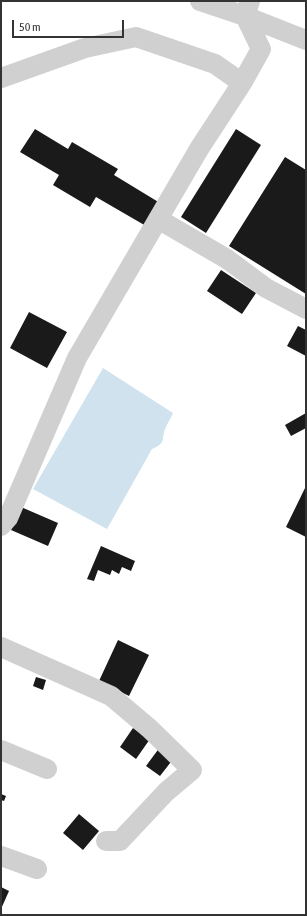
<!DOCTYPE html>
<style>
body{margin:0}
#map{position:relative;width:307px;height:916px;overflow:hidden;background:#fff;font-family:"Asap Condensed",sans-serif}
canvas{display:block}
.frame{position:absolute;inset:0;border:2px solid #333;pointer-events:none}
.scale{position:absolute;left:12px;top:20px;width:112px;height:18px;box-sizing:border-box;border:2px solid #333;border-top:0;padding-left:5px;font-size:12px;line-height:14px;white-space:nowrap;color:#333;-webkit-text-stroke:3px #fff;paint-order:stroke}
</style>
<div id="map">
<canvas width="307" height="916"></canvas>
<div class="frame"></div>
<div class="scale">50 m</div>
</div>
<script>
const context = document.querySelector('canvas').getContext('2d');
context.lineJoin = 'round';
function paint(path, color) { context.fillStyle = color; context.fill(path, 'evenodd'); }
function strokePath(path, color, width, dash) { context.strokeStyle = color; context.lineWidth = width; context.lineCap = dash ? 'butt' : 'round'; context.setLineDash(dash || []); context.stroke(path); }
const water = new Path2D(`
 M103 368 173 413C171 418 167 424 165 429 161 441 166 443 152 449L107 529 33 489Z`);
const building = new Path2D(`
 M35 129 68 149 72 142 118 169 114 175 160 203 146 226 96 197 90 207 53 185 59 175 20 152Z
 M236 129 261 145 206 233 181 217Z
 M285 157 306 170V294L229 246Z
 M221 270 256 293 242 314 207 291Z
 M29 312 67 332 47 368 10 348Z
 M298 326 306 330V356L287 346Z
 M306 413V428L291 436 285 425Z
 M306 486V537L286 527Z
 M21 507 58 523 48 546 11 530Z
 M101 546 135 561 131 571 122 567 119 574 112 570 110 575 98 570 94 581 87 579Z
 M118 640 149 655 129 696 99 681Z
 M36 677 46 680 43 690 33 686Z
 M133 728 150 739 136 759 120 747Z
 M160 747 174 758 160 776 146 766Z
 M1 794 6 796 4 801 1 800Z
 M79 814 99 831 83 850 63 833Z
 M1 887 9 891 1 909Z`);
const minor = new Path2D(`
 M200 1 245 16 306 40
 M1 78 85 48 136 37 215 64 242 83
 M158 219 227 259 266 288 306 309
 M1 526 8 518 77 358 199 149 242 83 261 49 245 16 250 1
 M1 647 111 696 150 729 192 770 166 792 120 841H106
 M1 750 47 769
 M1 856 37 869`);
paint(water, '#cfe2ee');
paint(building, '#1a1a1a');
strokePath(minor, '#d0d0d0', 20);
</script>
